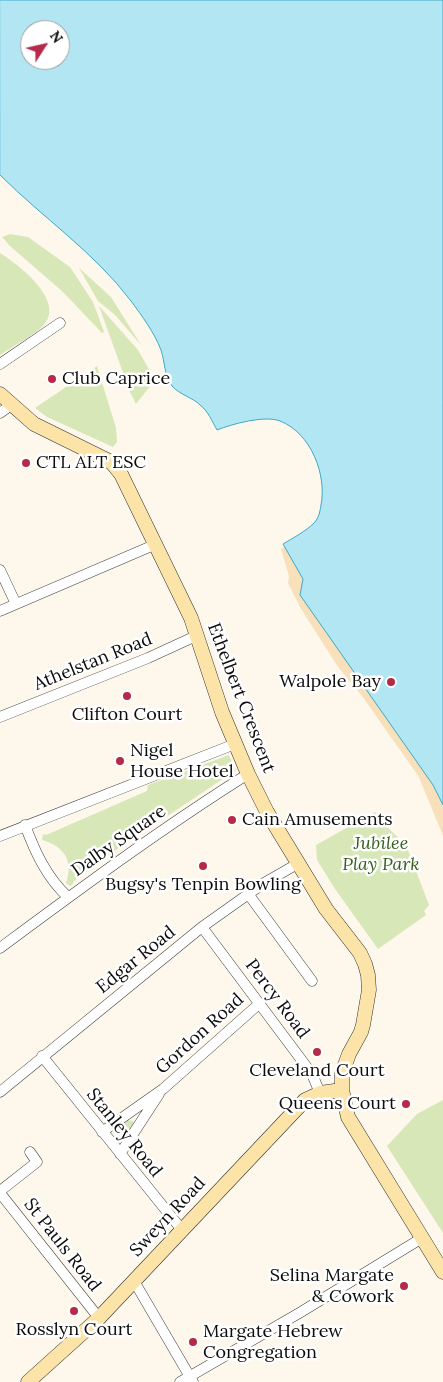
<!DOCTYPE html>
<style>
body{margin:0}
#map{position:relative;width:443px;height:1382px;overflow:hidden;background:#fef7ec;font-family:Lora,serif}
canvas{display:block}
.north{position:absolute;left:20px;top:20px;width:50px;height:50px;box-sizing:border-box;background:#fff;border:1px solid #9e9e9e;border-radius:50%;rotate:55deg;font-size:14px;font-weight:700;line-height:20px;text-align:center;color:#0c0c0c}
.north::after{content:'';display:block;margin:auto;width:18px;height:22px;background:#b62a49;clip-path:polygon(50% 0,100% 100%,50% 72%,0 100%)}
</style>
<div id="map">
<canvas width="443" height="1382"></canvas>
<div class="north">N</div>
</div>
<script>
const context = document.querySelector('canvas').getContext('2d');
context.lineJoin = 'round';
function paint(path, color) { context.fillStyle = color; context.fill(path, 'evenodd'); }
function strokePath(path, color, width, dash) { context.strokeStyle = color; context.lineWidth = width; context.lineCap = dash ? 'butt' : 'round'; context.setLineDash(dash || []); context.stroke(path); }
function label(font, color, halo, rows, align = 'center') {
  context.font = font + ' Lora,serif'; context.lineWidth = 5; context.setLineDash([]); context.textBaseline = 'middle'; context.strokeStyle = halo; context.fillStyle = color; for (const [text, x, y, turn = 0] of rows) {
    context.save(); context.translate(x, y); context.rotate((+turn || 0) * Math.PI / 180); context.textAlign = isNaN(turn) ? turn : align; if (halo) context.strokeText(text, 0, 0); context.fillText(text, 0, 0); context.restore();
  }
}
const green = new Path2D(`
 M10 234 28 237 70 267 93 302 104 332 102 333 63 292 10 246 2 237Z
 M0 253C19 265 68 302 42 327 30 338 13 346 0 355Z
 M79 268 111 297 141 345 115 315 98 301Z
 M99 306 138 350 155 380 136 404 130 392Z
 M97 366 116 428 117 442 113 447 47 417 35 408Z
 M229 755 236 770 166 817H161L74 881 72 885 70 886 66 883C74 861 64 846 42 840L43 834 46 835 147 791 148 785Z
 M375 812 386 826 406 845 429 905 424 911 426 915 378 949 335 889 317 860 316 845Z
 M443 1100V1233L387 1146 417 1114Z
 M127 1120 133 1121 134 1124 122 1143 112 1130Z`);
const sand = new Path2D(`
 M315 529 443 703V836L419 777 362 696 338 667 300 607 288 583 289 576 281 549Z`);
const water = new Path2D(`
 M0 0H443V805L433 785 300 595 303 579 283 544C293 538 306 531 314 523 319 518 320 511 321 505 327 475 311 433 280 421 265 415 232 424 217 430 212 421 208 411 200 405 192 397 180 395 172 386 164 375 165 362 161 350 154 332 142 316 131 301 94 252 43 218 0 175ZM30 30H60V60H30Z`);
const street = new Path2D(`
 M0 364 60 323
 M0 413 11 405
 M0 570 16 604
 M0 611 154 545
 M0 717 148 658 198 635
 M25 825C35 852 47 878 68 897
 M0 836 235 744
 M249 895 312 981
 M202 927 312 1074 320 1093
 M0 948C81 888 162 828 248 774
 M42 1056 182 1230
 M0 1092 202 927 264 883 299 863
 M102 1132 163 1089 260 1003
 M120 1154 159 1094
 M0 1191 37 1162 30 1152
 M0 1193 99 1318
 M134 1281 193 1382
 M180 1382 301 1312 422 1238`);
const secondary = new Path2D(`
 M0 394 34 424 107 460 112 463 121 474 191 618 222 712 248 774 267 812 326 909 360 953 365 964 368 975 369 990 363 1025 361 1032 349 1054 342 1073V1090L348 1117 443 1272
 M28 1382 99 1318 305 1100 320 1093 342 1090`);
const markers = [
 [52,379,5,"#b62a49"],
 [26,463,5,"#b62a49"],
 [391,682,5,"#b62a49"],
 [127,696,5,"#b62a49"],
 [120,761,5,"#b62a49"],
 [232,820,5,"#b62a49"],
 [203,866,5,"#b62a49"],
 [317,1052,5,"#b62a49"],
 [406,1104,5,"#b62a49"],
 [404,1286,5,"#b62a49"],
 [74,1311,5,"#b62a49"],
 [193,1342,5,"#b62a49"]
];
const poiNames = [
 ["Club Caprice",62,379],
 ["CTL ALT ESC",36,463],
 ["Walpole Bay",381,682,"right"],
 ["Clifton Court",127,715,"center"],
 ["Nigel",130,751],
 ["House Hotel",130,772],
 ["Cain Amusements",242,820],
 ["Bugsy's Tenpin Bowling",203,885,"center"],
 ["Cleveland Court",317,1071,"center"],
 ["Queens Court",396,1104,"right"],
 ["Selina Margate",394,1276,"right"],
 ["& Cowork",394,1297,"right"],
 ["Rosslyn Court",74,1330,"center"],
 ["Margate Hebrew",203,1332],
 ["Congregation",203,1353]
];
const streetNames = [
 ["Athelstan Road",93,662,-22],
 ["Ethelbert Crescent",241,698,69],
 ["Dalby Square",119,841,-35],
 ["Edgar Road",136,960,-39],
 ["Percy Road",277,999,53],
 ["Gordon Road",200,1034,-42],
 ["Stanley Road",124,1133,51],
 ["Sweyn Road",168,1217,-47],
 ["St Pauls Road",62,1245,52]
];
const parkNames = [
 ["Jubilee",381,844],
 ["Play Park",381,865]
];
paint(green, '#d8e7b7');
paint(sand, '#f8e0ba');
paint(water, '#b3e6f3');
strokePath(water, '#3da8c7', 1);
strokePath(street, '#3f3f3f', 11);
strokePath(secondary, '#2e2e2e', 15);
strokePath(street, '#fff', 10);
strokePath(secondary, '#fce4a9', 14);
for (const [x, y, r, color] of markers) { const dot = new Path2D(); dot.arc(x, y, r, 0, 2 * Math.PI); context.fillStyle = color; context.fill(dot); strokePath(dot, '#fff', 2); }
label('18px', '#0c0c0c', '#fff', poiNames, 'left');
label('18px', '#0c0c0c', '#fff', streetNames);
label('italic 18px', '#38611f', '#fff', parkNames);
</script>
